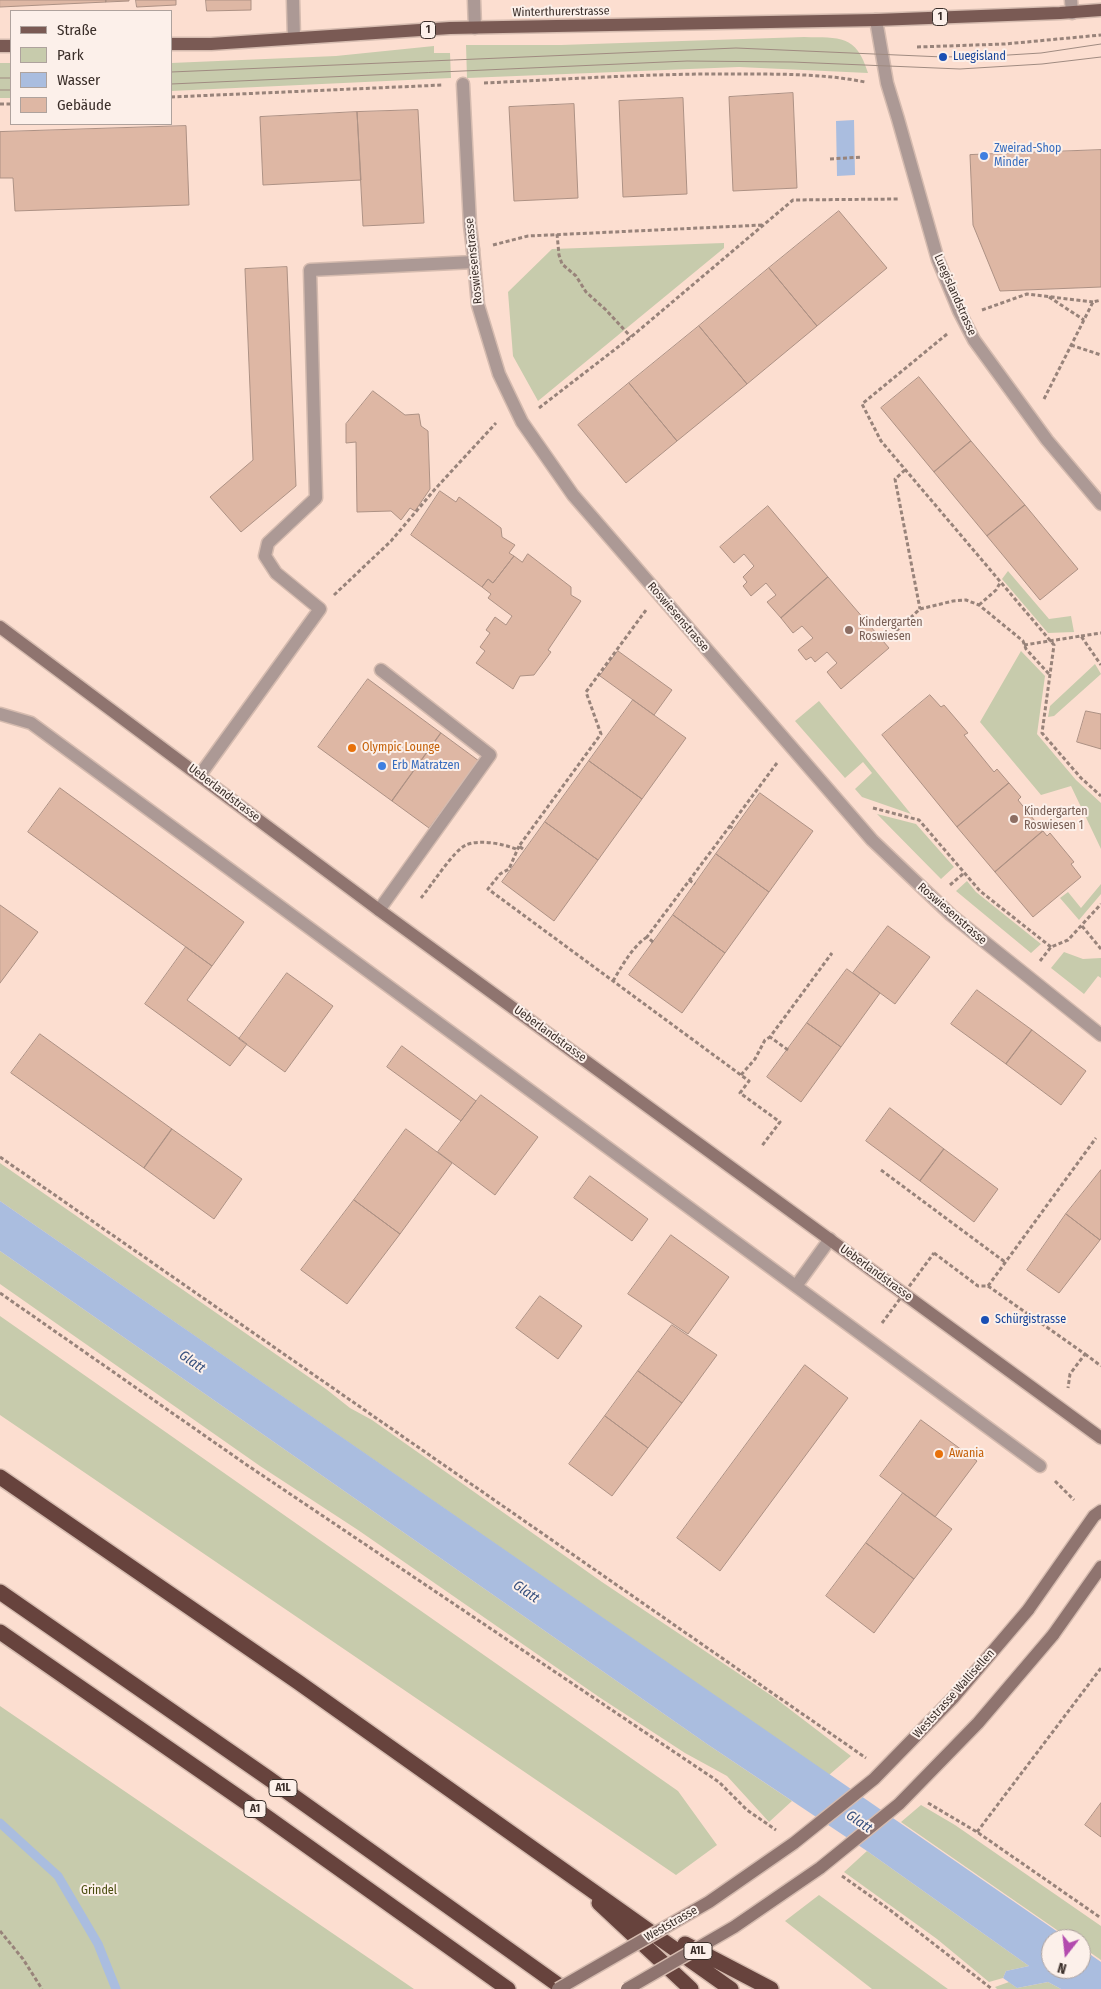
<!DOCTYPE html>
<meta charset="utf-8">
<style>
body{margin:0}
#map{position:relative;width:1101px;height:1989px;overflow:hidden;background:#fcded0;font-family:"Fira Sans Condensed",sans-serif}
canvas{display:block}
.legend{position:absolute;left:10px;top:10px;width:162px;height:115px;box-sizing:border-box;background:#fcf0ea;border:1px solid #aea29d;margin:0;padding:6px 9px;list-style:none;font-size:15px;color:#3a2e29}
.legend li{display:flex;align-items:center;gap:10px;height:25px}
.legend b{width:25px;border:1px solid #aea29d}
.north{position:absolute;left:1041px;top:1929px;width:50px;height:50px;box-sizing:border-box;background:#fcf0ea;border:1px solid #aea29d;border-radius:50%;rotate:196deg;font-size:14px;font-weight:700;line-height:20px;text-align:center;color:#3a2e29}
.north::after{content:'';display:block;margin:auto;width:18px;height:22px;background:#b34bae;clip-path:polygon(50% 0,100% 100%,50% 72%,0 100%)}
</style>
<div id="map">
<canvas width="1101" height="1989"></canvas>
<ul class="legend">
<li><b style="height:6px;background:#7a5a54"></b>Straße</li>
<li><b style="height:14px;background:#c7cbac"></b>Park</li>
<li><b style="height:14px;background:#aabddf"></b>Wasser</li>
<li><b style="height:14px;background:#deb7a4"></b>Gebäude</li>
</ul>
<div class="north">N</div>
</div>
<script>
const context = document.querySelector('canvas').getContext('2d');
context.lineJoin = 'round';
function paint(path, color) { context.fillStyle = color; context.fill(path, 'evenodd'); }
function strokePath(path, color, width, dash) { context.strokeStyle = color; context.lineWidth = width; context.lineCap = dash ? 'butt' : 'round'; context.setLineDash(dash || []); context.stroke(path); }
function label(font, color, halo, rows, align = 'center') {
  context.font = font + ' "Fira Sans Condensed",sans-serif'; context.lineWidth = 4; context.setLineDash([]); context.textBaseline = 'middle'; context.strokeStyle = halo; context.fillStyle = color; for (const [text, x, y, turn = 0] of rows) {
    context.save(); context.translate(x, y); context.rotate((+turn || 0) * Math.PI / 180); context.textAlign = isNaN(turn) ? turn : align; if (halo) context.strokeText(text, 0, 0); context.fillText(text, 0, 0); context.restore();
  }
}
const green = new Path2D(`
 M804 37C840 38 856 34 868 73L739 67 467 78 466 45H561Z
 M434 46V53H450L451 78 171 91V63L336 56Z
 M0 63H11V98H0Z
 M724 243V248L538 401 513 356 508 292 552 249Z
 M1008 571 1049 619 1071 616 1074 632 1048 633 1002 579Z
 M1021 651 1045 676 1037 734 1076 780 1101 803V849L1071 786 1041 795 980 722Z
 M1095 664 1101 674 1054 716 1048 717 1050 706Z
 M819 701 911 814 862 797 855 789 872 773 863 762 845 778 795 721Z
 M877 814 916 824 954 867 941 879Z
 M967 881 976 892 1041 944 1031 953 956 891Z
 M1101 884V894L1079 920 1060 898 1068 892 1081 908Z
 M1064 952 1083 959 1101 958V978L1098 976 1084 994 1051 968Z
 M0 1163 326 1389 350 1408 372 1420 602 1582 775 1698 851 1756 829 1775 0 1201Z
 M0 1251 707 1744 792 1801 769 1822 727 1776 685 1753 599 1697 358 1530 260 1466 0 1284Z
 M0 1316 678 1791 717 1845 676 1875 0 1415Z
 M0 1706 414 1989H0Z
 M921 1805 955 1825 1101 1926V1960L1081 1946V1939H1070L901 1822Z
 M867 1851 1029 1966 1006 1971 1003 1978 989 1982 937 1939 844 1872Z
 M819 1895 941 1984 948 1989H872L785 1921Z
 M1009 1982 1017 1988 1048 1982 1061 1989H997L995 1987Z`);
const water = new Path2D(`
 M854 120 855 175 837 176 836 121Z
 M0 1201 1068 1939H1051V1969H1081V1948L1101 1962V1989H1061L1048 1982 1017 1988 1003 1978 1006 1971 1029 1966 867 1851 707 1744 0 1251Z`);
const stream = new Path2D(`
 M0 1823 58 1876 98 1944 116 1989`);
const building = new Path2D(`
 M0 0H106V2L0 7Z
 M106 0H129V1L106 2Z
 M136 0H176V5L137 7Z
 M206 0H251V10L207 11Z
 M793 93 797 188 733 191 729 97Z
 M683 98 687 194 623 197 619 101Z
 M574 104 578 198 514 201 509 107Z
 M418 110 424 223 363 226 357 112Z
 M357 112 361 180 263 185 260 117Z
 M186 126 189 205 15 211 13 178H0V132Z
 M1101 150V287L1000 291 973 225 970 155Z
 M839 211 887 268 817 326 769 268Z
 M287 267 296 486 241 532 210 497 253 460 245 269Z
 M769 268 817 326 747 384 699 326Z
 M699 326 747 384 677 441 629 383Z
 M919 377 971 441 934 472 881 408Z
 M629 383 677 441 626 483 578 425Z
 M373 391 405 415 419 414 421 426 428 431 430 489 415 511 410 508 401 520 391 511 357 512 356 442 346 443V424Z
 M971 441 1025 505 987 536 934 472Z
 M440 491 456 502 459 497 501 528 502 537 515 545 509 553 514 556 493 583 488 579 482 587 411 535Z
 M1025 505 1078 569 1040 600 987 536Z
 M768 506 828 577 781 618 767 602 776 595 766 583 751 596 743 586 747 582 743 577 754 566 744 554 734 563 720 547Z
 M528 554 571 587V595L581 601 548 650 551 652 534 675 520 676 513 689 476 663 485 651 480 647 490 633 486 630 495 617 506 625 512 616 488 598 491 594 482 587 488 579 493 583 514 556 522 562Z
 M828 577 889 648 841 689 827 672 837 663 827 652 815 662 811 657 806 660 798 650 813 638 802 626 793 633 781 618Z
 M618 651 672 690 654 715 600 676Z
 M368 679 441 733 392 801 318 747Z
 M930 695 941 707 944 705 968 733 964 735 994 772 997 769 1009 783 957 827 882 735Z
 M633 700 686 738 642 799 589 761Z
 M1086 711 1101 714V749L1077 742Z
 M441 733 479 761 429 828 392 801Z
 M589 761 642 799 598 860 545 822Z
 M1009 783 1021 797 1018 800 1043 831 995 872 957 827Z
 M60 788 244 922 212 966 28 832Z
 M760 793 813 831 769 892 716 854Z
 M545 822 598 860 554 921 502 882Z
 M1043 831 1047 836 1050 833 1074 862 1071 864 1081 877 1033 917 995 872Z
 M716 854 769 892 725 953 673 915Z
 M0 905 38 932 0 983Z
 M673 915 725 953 682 1013 629 975Z
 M888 926 930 957 895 1004 853 973Z
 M186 947 212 966 187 1000 247 1044 230 1066 145 1004Z
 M847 969 880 993 841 1047 807 1023Z
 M287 973 333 1006 285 1072 239 1039Z
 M977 990 1032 1030 1006 1064 951 1024Z
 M807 1023 841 1047 801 1102 767 1077Z
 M1032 1030 1086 1071 1061 1105 1006 1064Z
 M40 1034 172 1129 144 1168 11 1073Z
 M402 1046 476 1101 461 1121 387 1067Z
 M481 1095 538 1137 495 1195 438 1152Z
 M890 1108 944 1149 920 1181 866 1141Z
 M172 1129 242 1179 214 1219 144 1168Z
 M406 1129 452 1163 400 1234 354 1200Z
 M944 1149 998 1189 974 1222 920 1181Z
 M1101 1170V1238L1100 1240 1066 1214Z
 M590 1176 648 1219 632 1241 574 1198Z
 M354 1200 400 1234 347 1304 301 1270Z
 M1066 1214 1100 1240 1059 1293 1027 1270Z
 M671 1235 729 1277 688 1334 628 1294Z
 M540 1296 582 1326 558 1359 516 1328Z
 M672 1325 717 1355 682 1403 638 1371Z
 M805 1365 848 1398 720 1571 677 1538Z
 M638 1371 682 1403 648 1448 605 1416Z
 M605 1416 648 1448 612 1496 569 1464Z
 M921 1420 977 1461 935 1517 880 1476Z
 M903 1493 952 1529 914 1579 866 1543Z
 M866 1543 914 1579 874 1633 826 1596Z
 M1101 1803V1837L1085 1825Z`);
const path = new Path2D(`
 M917 47 1005 44 1101 35
 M484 83C570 79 657 73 743 74 784 74 825 74 865 82
 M171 97 443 85
 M0 104H11
 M830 159 862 157
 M557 234 559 255 562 264 576 276 586 292 606 310 631 337
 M493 245 528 236 763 225
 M1049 297 1084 320
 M982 310 1027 294 1093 302
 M947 334 862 404 881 441 1054 645 1042 733 1081 778 1101 796
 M1071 345 1101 355
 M1044 399 1093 302 1101 300
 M539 408 631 337 793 200 898 199
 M905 470 895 479 920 609
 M334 595 391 541 436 488 496 423
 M979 605 996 590 1000 583
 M896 631 920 609 953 601 966 600 979 605 1023 641 1026 649 1049 674
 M1081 636 1101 633
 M1024 645 1081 636 1101 665
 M873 808 919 820 980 891 1051 947
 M729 826 734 829
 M519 846 509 869 500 874 488 889 749 1081 740 1093 780 1122 761 1147
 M523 849 519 846 601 734 586 692 646 610
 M689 880 695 884
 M950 885 964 873
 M421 898C431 886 454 850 466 845 479 839 504 844 516 849
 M1082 926 1101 949
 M653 942 647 937 777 763
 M1040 961 1051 947 1068 940 1101 904
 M613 981C622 966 632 947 647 937
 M788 1050 770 1037 832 953
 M741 1075 755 1059 765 1040 770 1037
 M0 1157 866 1758
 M881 1170 1005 1262
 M934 1253 978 1286H988L1085 1354 1070 1374 1068 1388
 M988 1286 1096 1138
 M0 1293 244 1463 719 1782 747 1810 776 1830
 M1085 1354 1101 1366
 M1055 1481 1074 1500
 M928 1803 977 1832 1101 1918
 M977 1832 1101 1668
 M842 1876 890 1910 992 1989
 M0 1931 23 1959 42 1989`);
const service = new Path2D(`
 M293 0 294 38
 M474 0 475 28
 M463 84 470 225 473 250
 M200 775 320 609 276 573 265 556 268 543 316 498 310 270 474 262
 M379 910 490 755 381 670
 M796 1286 830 1239`);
const minor = new Path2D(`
 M1071 0 1072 13
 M876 20 887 83 898 119 938 260 959 311 974 340 1047 440 1101 504
 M473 250 478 305 499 374 522 422 573 495 872 840 951 915 1101 1035
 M0 714 31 723 1040 1466`);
const secondary = new Path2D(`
 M0 627 379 910 1101 1438
 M1028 1610 1094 1516 1101 1511
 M1053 1635 1101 1567`);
const primary = new Path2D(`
 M171 44H211L450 28 876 20 1060 13 1101 10
 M0 46H11`);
const motorway = new Path2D(`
 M0 1477 298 1682 731 1989
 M0 1592 268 1778 564 1989
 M0 1632 247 1803 508 1989
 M599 1903 691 1989
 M685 1944 771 1989`);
const tram = new Path2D(`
 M171 72 736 48 943 57 992 56 1041 53 1101 44
 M0 78H11
 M171 84 687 61 792 62 960 69 1042 64 1101 57
 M0 90H11`);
const pathBridge = new Path2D(`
 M882 1323 934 1253`);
const secondaryBridge = new Path2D(`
 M558 1989 709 1902 794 1843 874 1779 953 1698 1028 1610
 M627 1989 734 1927 820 1868 899 1804 978 1723 1053 1635`);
const markers = [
 [943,57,5,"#1a4fb4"],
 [984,156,5,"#3f7fe0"],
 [849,630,5,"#8d6e63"],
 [352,748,5,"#e8710a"],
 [382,766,5,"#3f7fe0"],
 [1014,819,5,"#8d6e63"],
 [985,1320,5,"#1a4fb4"],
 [939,1454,5,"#e8710a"]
];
const shields = [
 [940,17,15],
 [428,30,15],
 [283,1788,28],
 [255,1809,22],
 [698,1951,28]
];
const shieldNames = [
 ["1",940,17],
 ["1",428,30],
 ["A1L",283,1788],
 ["A1",255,1809],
 ["A1L",698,1951]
];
const streetNames = [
 ["Winterthurerstrasse",561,12,-1],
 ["Roswiesenstrasse",474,261,-96],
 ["Luegislandstrasse",955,295,66],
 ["Roswiesenstrasse",678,617,49],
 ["Ueberlandstrasse",224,793,37],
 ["Roswiesenstrasse",952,914,41],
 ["Ueberlandstrasse",550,1034,36],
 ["Ueberlandstrasse",876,1273,36],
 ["Weststrasse Wallisellen",954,1694,-48],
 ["Weststrasse",671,1924,-30]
];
const transitNames = [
 ["Luegisland",953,57],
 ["Schürgistrasse",995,1320]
];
const shopNames = [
 ["Zweirad-Shop",994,149],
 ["Minder",994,163],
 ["Erb Matratzen",392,766]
];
const educationNames = [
 ["Kindergarten",859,623],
 ["Roswiesen",859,637],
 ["Kindergarten",1024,812],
 ["Roswiesen 1",1024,826]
];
const foodNames = [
 ["Olympic Lounge",362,748],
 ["Awania",949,1454]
];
const parkNames = [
 ["Grindel",99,1891]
];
const waterNames = [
 ["Glatt",192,1362,35],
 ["Glatt",526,1592,35],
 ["Glatt",859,1822,35]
];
paint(green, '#c7cbac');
paint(water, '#aabddf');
strokePath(stream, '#aabddf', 9);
paint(building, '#deb7a4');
strokePath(building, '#ad9184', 1);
strokePath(service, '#d5bbaf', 15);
strokePath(minor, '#d5bbaf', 15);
strokePath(secondary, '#d5bbaf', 15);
strokePath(primary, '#d5bbaf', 15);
strokePath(motorway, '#d5bbaf', 18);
strokePath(path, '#98837a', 3, [4, 2.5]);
strokePath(service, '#ac9995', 12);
strokePath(minor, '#ac9995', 12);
strokePath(secondary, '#8f746f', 12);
strokePath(primary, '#7a5a54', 12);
strokePath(motorway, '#67433d', 15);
strokePath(tram, '#a08b81', 1);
strokePath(secondaryBridge, '#d5bbaf', 15, []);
strokePath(pathBridge, '#98837a', 3, [4, 2.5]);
strokePath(secondaryBridge, '#8f746f', 12);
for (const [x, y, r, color] of markers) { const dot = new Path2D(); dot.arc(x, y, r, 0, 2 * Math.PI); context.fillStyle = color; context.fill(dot); strokePath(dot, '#fcf0ea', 2); }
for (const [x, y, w] of shields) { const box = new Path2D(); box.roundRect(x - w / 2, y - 8.5, w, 17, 4); context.fillStyle = '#fcf0ea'; context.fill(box); strokePath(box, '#3a2e29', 1); }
label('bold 11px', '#3a2e29', null, shieldNames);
label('12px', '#3a2e29', '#fcf0ea', streetNames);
label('12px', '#164399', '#fcf0ea', transitNames, 'left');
label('12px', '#366cbe', '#fcf0ea', shopNames, 'left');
label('12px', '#785e54', '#fcf0ea', educationNames, 'left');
label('12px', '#c56008', '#fcf0ea', foodNames, 'left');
label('12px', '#494c0d', '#fcf0ea', parkNames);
label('italic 14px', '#38517f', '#fcf0ea', waterNames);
</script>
